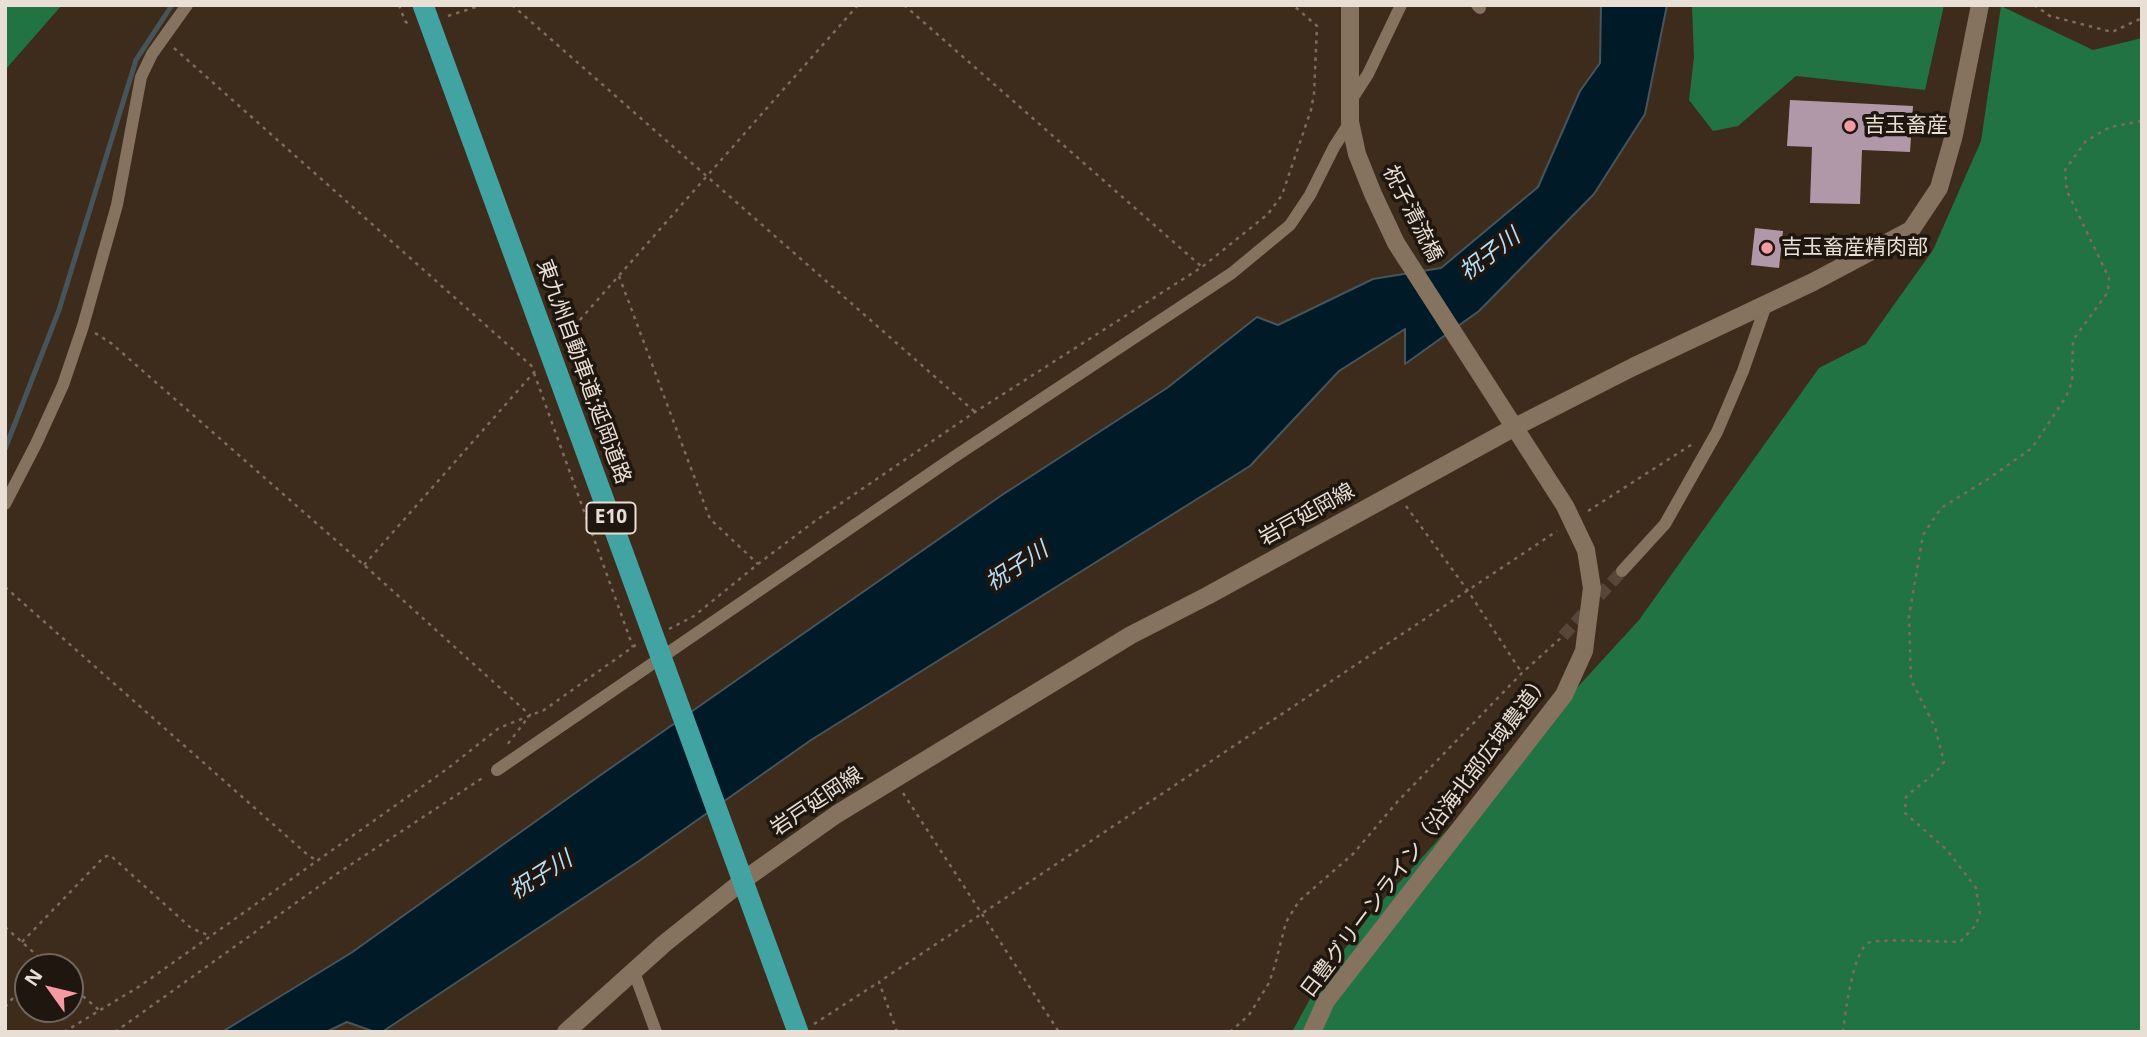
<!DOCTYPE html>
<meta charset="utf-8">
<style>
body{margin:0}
#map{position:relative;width:2147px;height:1037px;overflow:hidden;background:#3d2c1c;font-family:"Noto Sans",sans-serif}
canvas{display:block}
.frame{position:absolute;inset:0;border:7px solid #eadfd5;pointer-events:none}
.north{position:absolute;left:14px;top:953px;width:70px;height:70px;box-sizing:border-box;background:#1e160f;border:2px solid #70665e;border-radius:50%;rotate:304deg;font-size:19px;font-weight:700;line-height:28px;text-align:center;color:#eadfd5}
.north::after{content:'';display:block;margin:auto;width:24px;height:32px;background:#f49aa0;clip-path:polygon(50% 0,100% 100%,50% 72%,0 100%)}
</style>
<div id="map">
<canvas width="2147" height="1037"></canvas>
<div class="frame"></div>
<div class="north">N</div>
</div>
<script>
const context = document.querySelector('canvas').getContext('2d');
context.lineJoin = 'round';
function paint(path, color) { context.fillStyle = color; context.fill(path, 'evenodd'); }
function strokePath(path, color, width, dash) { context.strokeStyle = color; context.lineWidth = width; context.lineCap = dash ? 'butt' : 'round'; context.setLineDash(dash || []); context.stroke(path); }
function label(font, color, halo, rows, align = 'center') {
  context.font = font + ' "Noto Sans","Noto Sans JP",sans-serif'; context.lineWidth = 7; context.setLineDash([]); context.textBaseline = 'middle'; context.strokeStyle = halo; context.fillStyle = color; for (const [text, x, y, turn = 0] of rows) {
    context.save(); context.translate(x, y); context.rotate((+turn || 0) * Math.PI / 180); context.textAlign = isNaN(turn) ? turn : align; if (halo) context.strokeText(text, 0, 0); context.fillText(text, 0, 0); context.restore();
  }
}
const forest = new Path2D(`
 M5 5H62L5 70Z
 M1692 5H1944L1925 90 1796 76 1738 126 1713 131 1689 100 1694 57Z
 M2001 6 2093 50 2142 38V1032H1292L1317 986 1373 911 1639 620 1819 368 1866 344 1933 250 1981 141Z`);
const water = new Path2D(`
 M1601 5H1667L1645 114 1594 194 1479 311 1405 364V329L1339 371 1250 466 811 740 639 861 382 1032H375L347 1022 326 1032H222L351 953 602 774 1002 495 1167 388 1257 317 1278 325 1373 279 1441 268 1538 187 1580 91 1600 63Z`);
const stream = new Path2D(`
 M5 449 59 310 136 60 172 5`);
const building = new Path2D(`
 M1790 100 1913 106 1910 152 1862 150 1860 204 1810 203 1812 147 1787 146Z
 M1755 228 1783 231 1779 268 1751 265Z`);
const streetTunnel = new Path2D(`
 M1563 636 1622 571`);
const path = new Path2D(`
 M399 5 405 21 410 26
 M512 5 975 412
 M904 5 1202 267
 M2034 5 2050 16 2112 32 2142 18
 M448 16 482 5
 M174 48 535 369
 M619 276 710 519 758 564
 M95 333 111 343 364 565 530 715 507 745
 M563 339 858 5
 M534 373 633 647
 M1406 506 1468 591 1522 673
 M1588 511 1694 443
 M364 565 536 370
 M5 587 309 856 318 861
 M669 629 694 616 758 564 815 521 975 412 1202 267 1268 214 1282 195 1311 110 1314 94 1317 26 1293 5
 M903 793 1059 1032
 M5 927 50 967
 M22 942 104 857 110 855 191 928 208 935
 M70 985 99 1010
 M5 1007 28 981
 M814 1024 879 982
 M64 1032 140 986 447 769 499 728 544 710 637 644
 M115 1032 335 875 484 777
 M897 1032 879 982 1557 531
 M1230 1032 1249 1015 1269 983 1275 965 1286 922 1299 901 1353 854 1398 801 1522 673 1563 636
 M1843 1032C1845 1014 1853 952 1868 943 1877 938 1944 942 1960 942L1976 925 1980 913 1976 888 1947 850 1905 813 1906 797C1920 783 1932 779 1944 762L1935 727 1911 680 1909 616 1923 535 1941 508 1988 479 2032 448 2066 397 2072 382 2073 340 2108 292 2109 278 2067 191 2065 170 2086 141 2110 127 2142 121`);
const street = new Path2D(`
 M1477 5 1480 8
 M1350 102 1368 74 1401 5
 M5 504 36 444 63 385 83 326 117 205 141 77 152 54 187 5
 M1622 571 1665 524 1717 432 1743 371 1766 305
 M497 770 954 457 1232 273 1290 225 1310 195 1334 147 1350 122
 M634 972 656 1032`);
const secondary = new Path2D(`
 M566 1032 665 943 745 879 837 814 1131 635 1207 596 1515 427 1633 367 1813 282 1911 230 1939 188 1954 135 1980 5
 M1312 1032 1326 1001 1564 695 1584 651 1592 588 1586 550 1565 506 1396 243 1373 194 1357 154 1350 122V5`);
const highway = new Path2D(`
 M423 5 798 1032`);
const markers = [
 [1850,126,7,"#f49aa0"],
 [1767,248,7,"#f49aa0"]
];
const shields = [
 [611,518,49]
];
const shieldNames = [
 ["E10",611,518]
];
const poiNames = [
 ["吉玉畜産",1864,126],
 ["吉玉畜産精肉部",1781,248]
];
const streetNames = [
 ["祝子清流橋",1412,214,63],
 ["東九州自動車道;延岡道路",583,372,70],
 ["岩戸延岡線",1307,515,-29],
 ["岩戸延岡線",817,802,-34],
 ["日豊グリーンライン（沿海北部広域農道）",1426,836,-53]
];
const waterNames = [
 ["祝子川",1490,255,-37],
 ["祝子川",1017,567,-33],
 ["祝子川",541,876,-32]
];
paint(forest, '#217344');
paint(water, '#001a28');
strokePath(water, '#46555c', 2);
strokePath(stream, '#46555c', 5);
paint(building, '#b098a8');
strokePath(streetTunnel, '#574738', 12, [12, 6]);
strokePath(path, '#7b6c5e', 2.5, [3.5, 5]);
strokePath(street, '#85725f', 12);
strokePath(secondary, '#85725f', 18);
strokePath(highway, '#42a4a2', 21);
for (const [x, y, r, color] of markers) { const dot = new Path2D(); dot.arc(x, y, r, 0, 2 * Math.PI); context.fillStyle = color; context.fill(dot); strokePath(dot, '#1e160f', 2.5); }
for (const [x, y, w] of shields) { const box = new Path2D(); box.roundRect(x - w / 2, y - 15.5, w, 31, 5); context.fillStyle = '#1e160f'; context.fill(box); strokePath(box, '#eadfd5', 2); }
label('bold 19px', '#eadfd5', null, shieldNames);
label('21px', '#eadfd5', '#1e160f', poiNames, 'left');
label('21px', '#eadfd5', '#1e160f', streetNames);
label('italic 23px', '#b5def7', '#1e160f', waterNames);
</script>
